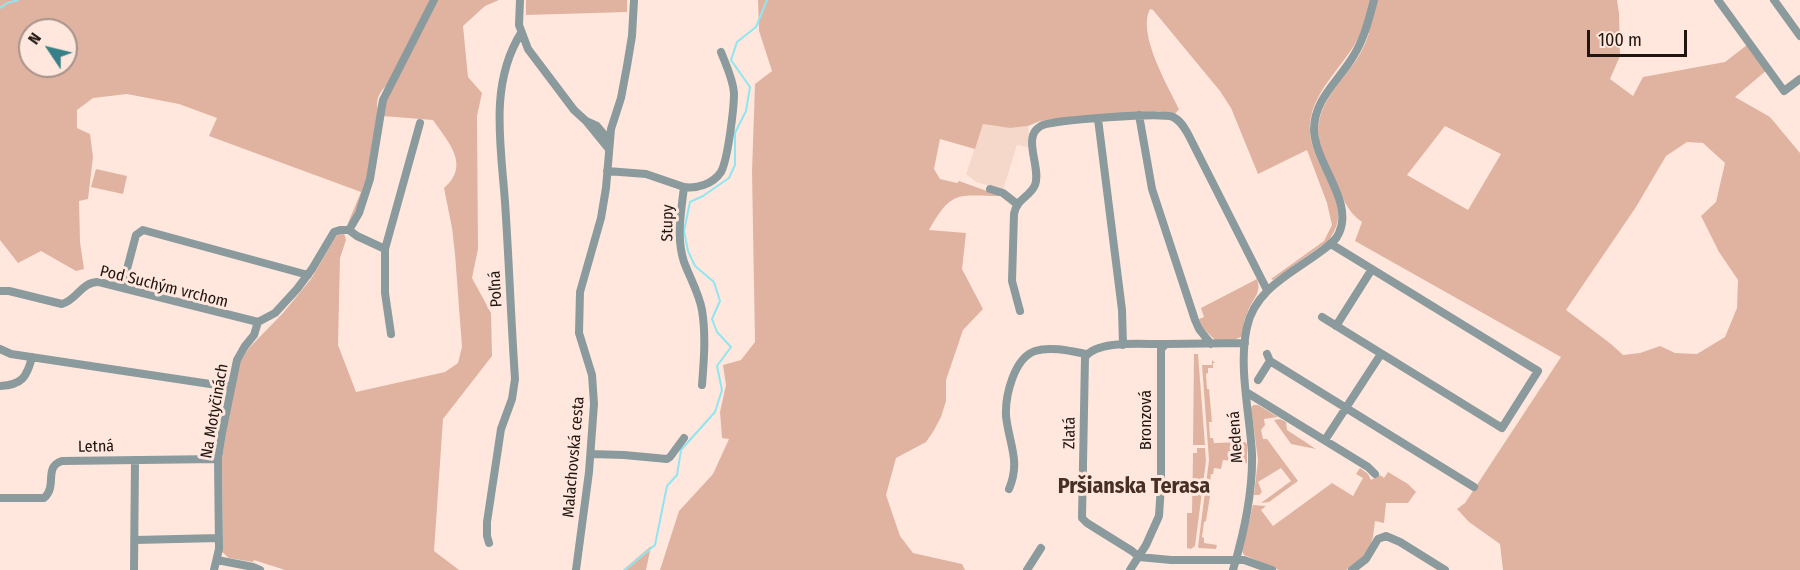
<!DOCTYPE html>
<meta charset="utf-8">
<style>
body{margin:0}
#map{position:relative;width:1800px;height:570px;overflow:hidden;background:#ffe7dd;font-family:"Fira Sans Condensed",sans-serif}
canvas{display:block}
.north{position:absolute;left:18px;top:18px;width:60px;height:60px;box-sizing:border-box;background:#ffe7dd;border:2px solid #a5938b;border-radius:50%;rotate:305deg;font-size:16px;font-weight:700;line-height:24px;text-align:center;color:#1f1511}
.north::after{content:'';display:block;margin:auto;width:21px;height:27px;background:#388088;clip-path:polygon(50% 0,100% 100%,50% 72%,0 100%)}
.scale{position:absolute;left:1587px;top:30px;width:100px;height:27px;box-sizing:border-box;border:3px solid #1f1511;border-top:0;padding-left:8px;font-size:18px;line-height:21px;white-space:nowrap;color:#1f1511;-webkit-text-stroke:4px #ffe7dd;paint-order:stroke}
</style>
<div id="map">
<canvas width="1800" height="570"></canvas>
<div class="north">N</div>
<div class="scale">100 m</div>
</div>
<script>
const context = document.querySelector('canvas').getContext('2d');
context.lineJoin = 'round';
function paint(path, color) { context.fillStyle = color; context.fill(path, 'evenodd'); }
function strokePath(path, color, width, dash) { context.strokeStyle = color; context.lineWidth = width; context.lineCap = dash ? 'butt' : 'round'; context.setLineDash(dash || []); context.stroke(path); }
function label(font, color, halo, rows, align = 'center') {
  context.font = font + ' "Fira Sans Condensed",sans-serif'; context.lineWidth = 6; context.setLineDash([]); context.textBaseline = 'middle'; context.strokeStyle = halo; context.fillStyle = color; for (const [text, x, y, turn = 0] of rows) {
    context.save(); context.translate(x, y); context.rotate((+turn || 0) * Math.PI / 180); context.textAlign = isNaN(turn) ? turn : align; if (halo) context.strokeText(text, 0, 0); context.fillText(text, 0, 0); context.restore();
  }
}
const built = new Path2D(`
 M983 124 1010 128 1028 126 1030 148 1017 145 1003 190 976 182 966 174Z`);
const green = new Path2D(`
 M0 0H430L387 85C380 91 375 100 378 110 372 148 370 189 349 223H348L361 192 209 136 217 118 179 104 127 94 93 98 77 110V128L90 134 93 157 88 199 79 201 80 242 84 269 76 271 41 251 18 263 0 240ZM30 30H66V66H30Z
 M438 0H499L485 6 463 26 468 77 482 93 477 116 478 249 472 278 491 313 492 356 443 419 434 551 459 570H285L254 560 253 562 229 558 221 551 223 534 222 460 228 416 240 362 249 348 283 313 311 279 337 235 344 233 346 240 340 258 338 345 356 392 445 372 458 363 462 347 455 254 452 228 444 188C471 165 448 142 433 120L383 116 386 101Z
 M526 0H627V12L526 15Z
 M758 0H1617L1619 13 1620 56 1610 79 1633 96 1643 77 1725 62 1747 45 1767 70 1735 97 1770 117 1800 153V570H1503L1500 544 1469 522 1457 509 1465 503 1561 357 1355 241 1362 222C1347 212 1342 196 1335 180 1329 167 1321 155 1319 141 1313 107 1340 84 1357 59 1362 51 1366 42 1369 33L1361 32C1347 66 1307 92 1310 133 1313 171 1358 205 1328 241L1273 280 1271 279 1324 241 1332 225 1327 203 1307 150 1258 174 1231 108 1220 91 1153 10 1150 9C1137 34 1168 86 1179 109L1175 114 1158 111 1113 114 1040 121 1028 126 1010 128 983 124 975 149 940 139 934 169 940 179 957 183 959 181 1001 196C958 196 952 189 929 230L966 233 962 269 983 309 963 330 946 380V401L941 417 933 432 926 442 896 458 886 495 900 536 913 553 962 564 965 570H660L679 511 713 474 729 439 722 438 720 412 726 385 723 365 741 360 755 342 752 172 755 84 772 71 759 31ZM1445 126 1501 154 1468 210 1407 175ZM1687 142 1703 143 1725 163 1716 202 1701 216 1719 252 1738 280 1737 308 1725 337 1697 354 1675 353 1660 346 1640 353 1623 355 1611 344 1566 310 1636 207 1666 156Z
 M96 169 127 176 123 194 91 187Z
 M1257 279C1262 293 1253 298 1248 311 1244 319 1243 327 1243 336L1234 340H1215L1202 327 1199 319 1204 317 1201 308Z
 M1194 354H1198L1205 445H1193Z
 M1212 360 1215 363H1213V368H1208V373L1206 374 1207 389H1209L1212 422H1209L1210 438H1213L1214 443 1245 442 1247 444V464L1243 460H1240V462L1223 460 1221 469 1214 468 1213 474H1211L1209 489 1211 490 1206 521 1204 522 1202 537 1204 538V543L1217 545 1216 549 1199 548 1198 547 1209 460 1202 365H1212Z
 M1253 405H1258L1278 417 1264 419 1265 425 1261 430 1263 439H1267L1298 481 1269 502 1261 503 1291 481 1281 468 1258 482 1262 492 1259 495H1254L1258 460 1251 408Z
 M1280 419 1286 422 1287 430 1316 449 1291 444 1274 420Z
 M1197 448H1205L1206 461 1195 546 1191 549 1187 548V513H1192L1193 453H1197Z
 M1360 468 1368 474 1371 480 1380 475 1384 478 1388 472 1408 484 1416 492 1408 503H1386L1384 523 1375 521 1373 537 1369 549 1362 558 1346 570H1279L1244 555 1242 551 1253 505 1266 506 1261 510 1273 526 1332 483 1353 496 1363 478 1356 474Z
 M651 546 646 570H623Z`);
const stream = new Path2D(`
 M0 8 7 3 18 0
 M625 570 655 545 667 486 677 475 681 450 715 412 722 390 717 366 731 347 717 332 712 319 720 301 714 282 695 266 688 251 684 231 690 202 703 196 729 178 735 165V133L746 111 750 87 731 60 737 42 756 27 767 0`);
const minor = new Path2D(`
 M520 0 519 25 528 49 574 110 586 121 608 148
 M1718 0 1784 91 1800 79
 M1774 0 1800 36
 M1139 115 1152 189 1195 320 1199 329 1211 344
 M1098 119 1122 310 1123 345
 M586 121 597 126 609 140
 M607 171 646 174 684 187
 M990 189 1003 193 1017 204
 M349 230 357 236 385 249
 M122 288 136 235 143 230 308 275
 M0 291H9L62 304C77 300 82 281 99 282L258 322
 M1020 311 1012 281 1014 214C1017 198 1030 197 1035 185 1041 170 1025 142 1036 130 1038 128 1040 126 1043 125 1057 120 1160 112 1173 117 1180 120 1184 127 1188 134L1267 290
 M1322 317 1502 428 1538 371 1331 244
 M1336 326 1372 269
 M391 334 385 293V249L420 123
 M0 349 11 354 230 387
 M1267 354 1270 361 1474 487
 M1258 380 1270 361
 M702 385C704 360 706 335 702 310 699 293 690 278 684 262 676 237 681 213 684 187 697 189 713 184 721 172 728 159 734 108 734 93 733 79 726 65 721 52
 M0 386C22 385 27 377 32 357
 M1246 392 1368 467 1375 474
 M1325 440 1381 354
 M591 454 624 455 667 459 670 457 684 438
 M1009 489C1021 461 1009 444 1006 416 1005 396 1014 358 1035 351 1050 346 1071 351 1086 354
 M0 498H44C58 486 43 467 62 461L218 459
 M135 540 219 538
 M489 543 487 536V522L501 429 512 399 515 379C511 320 509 261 505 202 501 145 489 84 521 33
 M1139 557 1132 551 1087 523 1082 518 1085 357C1099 339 1145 345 1166 344
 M1139 557 1171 560H1244L1272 570
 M217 560 253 567 260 570
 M134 570 135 460
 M214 570 219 549 218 459 222 433 237 360 245 346 254 335 258 322 275 313 297 289 312 269 334 232 340 230H349L359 213 370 179 383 100 434 0
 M576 570 589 472 594 404 592 375 579 333 580 292 601 218 606 188 611 129 621 98 627 66 632 36 634 0
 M1027 570 1041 548
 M1130 570 1146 545 1159 516 1161 485V349L1166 344 1245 343
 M1233 570C1244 533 1253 493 1252 454 1250 414 1238 367 1247 327 1255 289 1292 273 1320 252 1328 246 1336 241 1339 233 1354 201 1315 164 1314 130 1314 98 1340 80 1354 55 1364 39 1369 19 1374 0
 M1352 570 1366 559 1378 539 1386 536 1400 542 1445 570`);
const streetNames = [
 ["Stupy",668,223,-89],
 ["Pod Suchým vrchom",164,287,14],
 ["Poľná",496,289,-93],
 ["Na Motyčinách",215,411,-80],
 ["Bronzová",1147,420,-90],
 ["Zlatá",1070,433,-89],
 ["Medená",1236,437,-94],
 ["Letná",96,447,-1],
 ["Malachovská cesta",574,457,-85]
];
const districtNames = [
 ["Pršianska Terasa",1134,487]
];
paint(built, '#f6d8cb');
paint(green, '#e0b3a0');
strokePath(stream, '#8fe6f1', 2);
strokePath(minor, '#8b9a9c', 8);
label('16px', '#1f1511', '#ffe7dd', streetNames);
label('bold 22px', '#462f25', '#ffe7dd', districtNames);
</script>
